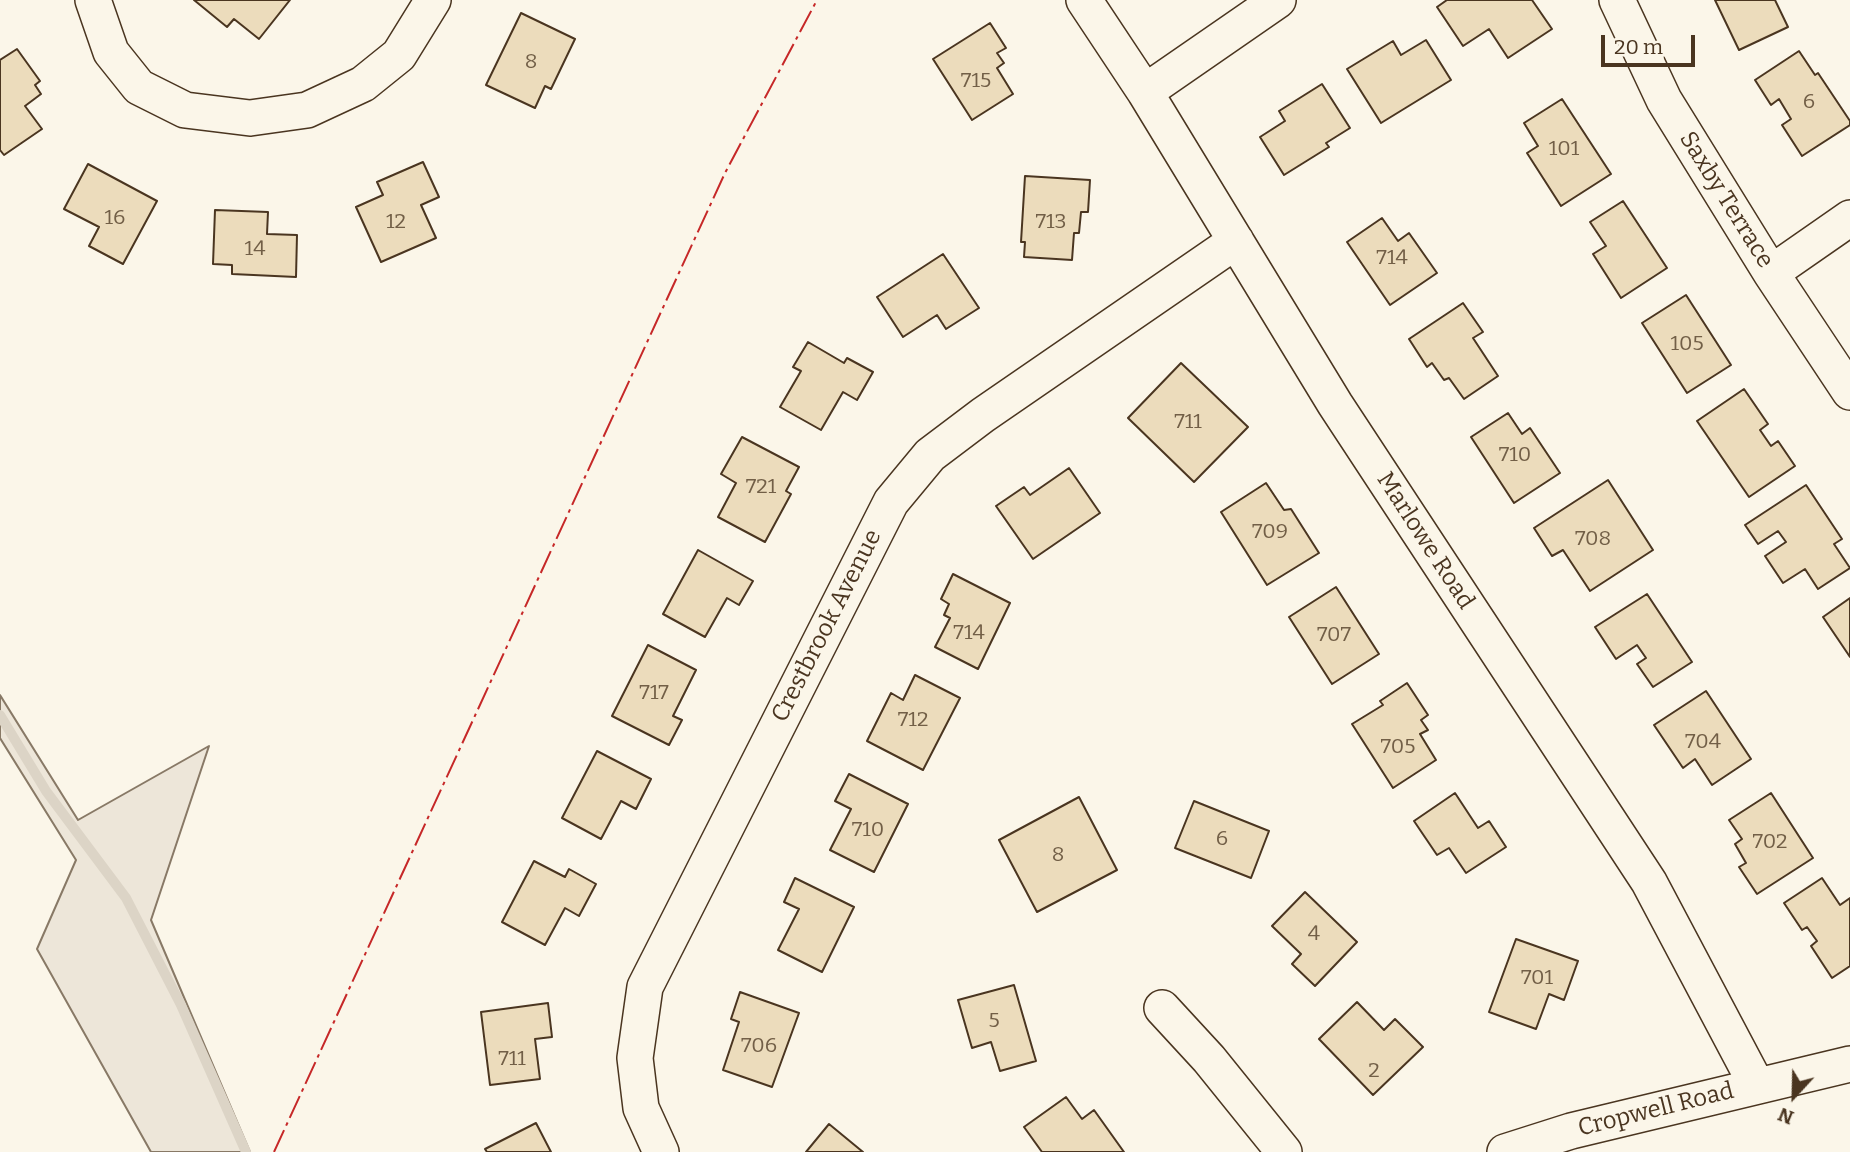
<!DOCTYPE html>
<style>
body{margin:0}
#map{position:relative;width:1850px;height:1152px;overflow:hidden;background:#fbf6e9;font-family:Bitter,serif}
canvas{display:block}
.north{position:absolute;left:1759px;top:1061px;width:70px;height:70px;-webkit-text-stroke:5px #fbf6e9;paint-order:stroke;rotate:202deg;font-size:19px;font-weight:700;line-height:28px;text-align:center;color:#4a3520}
.north::after{content:'';display:block;margin:auto;width:24px;height:32px;background:#4a3520;clip-path:polygon(50% 0,100% 100%,50% 72%,0 100%)}
.scale{position:absolute;left:1601px;top:35px;width:94px;height:32px;box-sizing:border-box;border:4px solid #4a3520;border-top:0;padding-left:9px;font-size:21px;line-height:24px;white-space:nowrap;color:#4a3520;-webkit-text-stroke:5px #fbf6e9;paint-order:stroke}
</style>
<div id="map">
<canvas width="1850" height="1152"></canvas>
<div class="north">N</div>
<div class="scale">20 m</div>
</div>
<script>
const context = document.querySelector('canvas').getContext('2d');
context.lineJoin = 'round';
function paint(path, color) { context.fillStyle = color; context.fill(path, 'evenodd'); }
function strokePath(path, color, width, dash) { context.strokeStyle = color; context.lineWidth = width; context.lineCap = dash ? 'butt' : 'round'; context.setLineDash(dash || []); context.stroke(path); }
function label(font, color, halo, rows, align = 'center') {
  context.font = font + ' Bitter,serif'; context.lineWidth = 5; context.setLineDash([]); context.textBaseline = 'middle'; context.strokeStyle = halo; context.fillStyle = color; for (const [text, x, y, turn = 0] of rows) {
    context.save(); context.translate(x, y); context.rotate((+turn || 0) * Math.PI / 180); context.textAlign = isNaN(turn) ? turn : align; if (halo) context.strokeText(text, 0, 0); context.fillText(text, 0, 0); context.restore();
  }
}
const green = new Path2D(`
 M0 695 78 820 209 746 151 920 250 1152H151L37 949 76 860 0 738Z`);
const stream = new Path2D(`
 M0 715 46 791 126 898 181 1005 246 1152`);
const building = new Path2D(`
 M194 0H290L259 39 234 19 227 27Z
 M1447 0H1532L1552 29 1508 58 1489 29 1463 46 1437 7Z
 M1715 0H1775L1788 27 1739 50Z
 M521 13 575 39 551 89 545 86 535 108 486 85Z
 M990 23 1006 48 997 53 1004 63 997 68 1013 94 972 120 933 59Z
 M1426 40 1451 80 1381 123 1347 69 1393 41 1401 55Z
 M17 49 40 81 35 85 41 94 25 106 42 129 4 155 0 150V60Z
 M1799 51 1815 75 1818 73 1850 121V125L1802 156 1782 125 1791 119 1779 99 1771 105 1755 80Z
 M1322 84 1350 128 1326 143 1329 147 1284 175 1260 137 1285 121 1279 111Z
 M1562 99 1611 174 1561 206 1527 153 1538 146 1524 123Z
 M423 162 439 197 421 205 436 238 381 262 356 207 383 195 377 182Z
 M88 164 157 201 123 264 89 246 99 227 64 209Z
 M1025 176 1090 180 1088 212H1081L1079 233H1074L1072 260 1024 257 1025 242H1021Z
 M1623 201 1667 268 1621 298 1593 254 1606 246 1590 222Z
 M215 210 268 212 267 234 297 235 296 277 232 274V265L213 264Z
 M1382 218 1398 241 1409 233 1437 273 1390 305 1347 242Z
 M943 254 979 308 946 329 937 315 903 337 877 297Z
 M1686 295 1731 365 1687 393 1642 323Z
 M1463 303 1483 332 1473 338 1498 376 1464 399 1449 378 1444 380 1432 363 1427 367 1409 339Z
 M808 342 844 363 847 358 873 372 857 400 843 392 821 430 780 407 801 371 793 367Z
 M1181 363 1248 427 1194 482 1128 418Z
 M1744 389 1768 424 1760 430 1771 446 1778 441 1795 466 1749 497 1697 421Z
 M1508 413 1522 434 1530 428 1560 473 1514 503 1471 437Z
 M742 437 799 467 786 491 791 494 765 542 718 517 736 483 721 474Z
 M1069 468 1100 513 1033 559 996 506 1024 487 1030 495Z
 M1608 480 1653 550 1590 591 1563 550 1552 556 1534 528Z
 M1266 483 1284 510 1291 509 1319 553 1267 585 1221 512Z
 M1806 485 1842 539 1834 544 1850 568 1818 589 1805 569 1783 583 1765 556 1786 542 1778 531 1758 544 1745 525Z
 M698 550 753 581 739 605 727 598 705 637 663 614Z
 M953 574 1010 603 978 669 935 647 950 618 944 615 949 604 941 599Z
 M1336 587 1379 654 1332 684 1289 617Z
 M1647 594 1692 662 1653 687 1637 664 1646 658 1637 645 1616 659 1595 627Z
 M1850 598V657L1823 617Z
 M648 645 696 670 673 716 682 720 669 745 612 716Z
 M915 675 960 698 923 770 867 741 891 693 903 700Z
 M1407 683 1428 715 1421 720 1428 730 1420 734 1436 760 1393 788 1352 724 1383 705 1380 701Z
 M1706 691 1751 759 1712 785 1695 759 1683 768 1654 725Z
 M597 751 651 779 636 809 621 801 601 839 562 818Z
 M849 774 908 804 874 872 830 850 851 809 835 801Z
 M1455 793 1478 828 1489 821 1506 847 1466 873 1449 848 1437 855 1414 821Z
 M1771 793 1813 858 1757 894 1739 867 1746 863 1735 844 1742 839 1729 820Z
 M1079 797 1117 870 1037 912 999 840Z
 M1194 801 1269 831 1251 878 1175 848Z
 M534 861 565 877 569 869 596 884 579 916 565 908 545 945 502 922Z
 M795 878 854 907 822 972 778 950 799 909 784 902Z
 M1822 878 1840 905 1850 898V966L1832 978 1811 946 1817 941 1807 927 1802 930 1784 903Z
 M1305 892 1357 942 1315 986 1292 964 1301 954 1272 926Z
 M1516 939 1578 961 1564 1000 1549 994 1536 1029 1489 1012Z
 M1014 985 1036 1061 1000 1071 991 1042 972 1048 958 1000Z
 M740 992 799 1013 772 1087 723 1070 739 1022 731 1019Z
 M1357 1002 1384 1030 1395 1019 1423 1047 1373 1095 1319 1039Z
 M548 1003 552 1037 535 1039 540 1079 490 1085 481 1012Z
 M1066 1097 1082 1119 1094 1110 1124 1152H1042L1024 1127Z
 M536 1123 551 1152H487L485 1149Z
 M829 1124 863 1152H806Z`);
const minor = new Path2D(`
 M93 0 111 52 139 87 185 110 250 118 307 110 363 84 399 55 433 0
 M1084 0 1145 92 1335 404 1649 882 1757 1086
 M1617 0 1664 100 1771 273 1850 392
 M1145 92 1278 0
 M1771 273 1850 218
 M1162 1008 1209 1059 1284 1152
 M661 1152 641 1108 635 1058 645 987 891 502 930 455 983 415 1236 241
 M1505 1152 1571 1131 1850 1064`);
const power = new Path2D(`
 M274 1152 725 173 817 0`);
const numberNames = [
 ["8",531,62],
 ["715",976,81],
 ["6",1809,102],
 ["101",1564,149],
 ["16",115,218],
 ["12",396,222],
 ["713",1051,222],
 ["14",255,249],
 ["714",1392,258],
 ["105",1687,344],
 ["711",1188,422],
 ["710",1515,455],
 ["721",761,487],
 ["709",1270,532],
 ["708",1593,539],
 ["714",969,633],
 ["707",1334,635],
 ["717",654,693],
 ["712",913,720],
 ["704",1703,742],
 ["705",1398,747],
 ["710",868,830],
 ["6",1222,839],
 ["702",1770,842],
 ["8",1058,855],
 ["4",1314,934],
 ["701",1537,978],
 ["5",994,1021],
 ["706",759,1046],
 ["711",512,1059],
 ["2",1374,1071]
];
const streetNames = [
 ["Saxby Terrace",1726,200,58],
 ["Marlowe Road",1425,541,57],
 ["Crestbrook Avenue",827,626,-63],
 ["Cropwell Road",1656,1110,-14]
];
paint(green, '#ede6d9');
strokePath(green, '#887966', 2);
strokePath(stream, '#dcd4c6', 10);
paint(building, '#ecdcbc');
strokePath(building, '#4a3520', 2);
strokePath(minor, '#4a3520', 38);
strokePath(minor, '#fbf6e9', 35);
strokePath(power, '#c62828', 2, [24, 5, 3.5, 5]);
label('21px', '#725f47', null, numberNames);
label('24px', '#4a3520', '#fbf6e9', streetNames);
</script>
